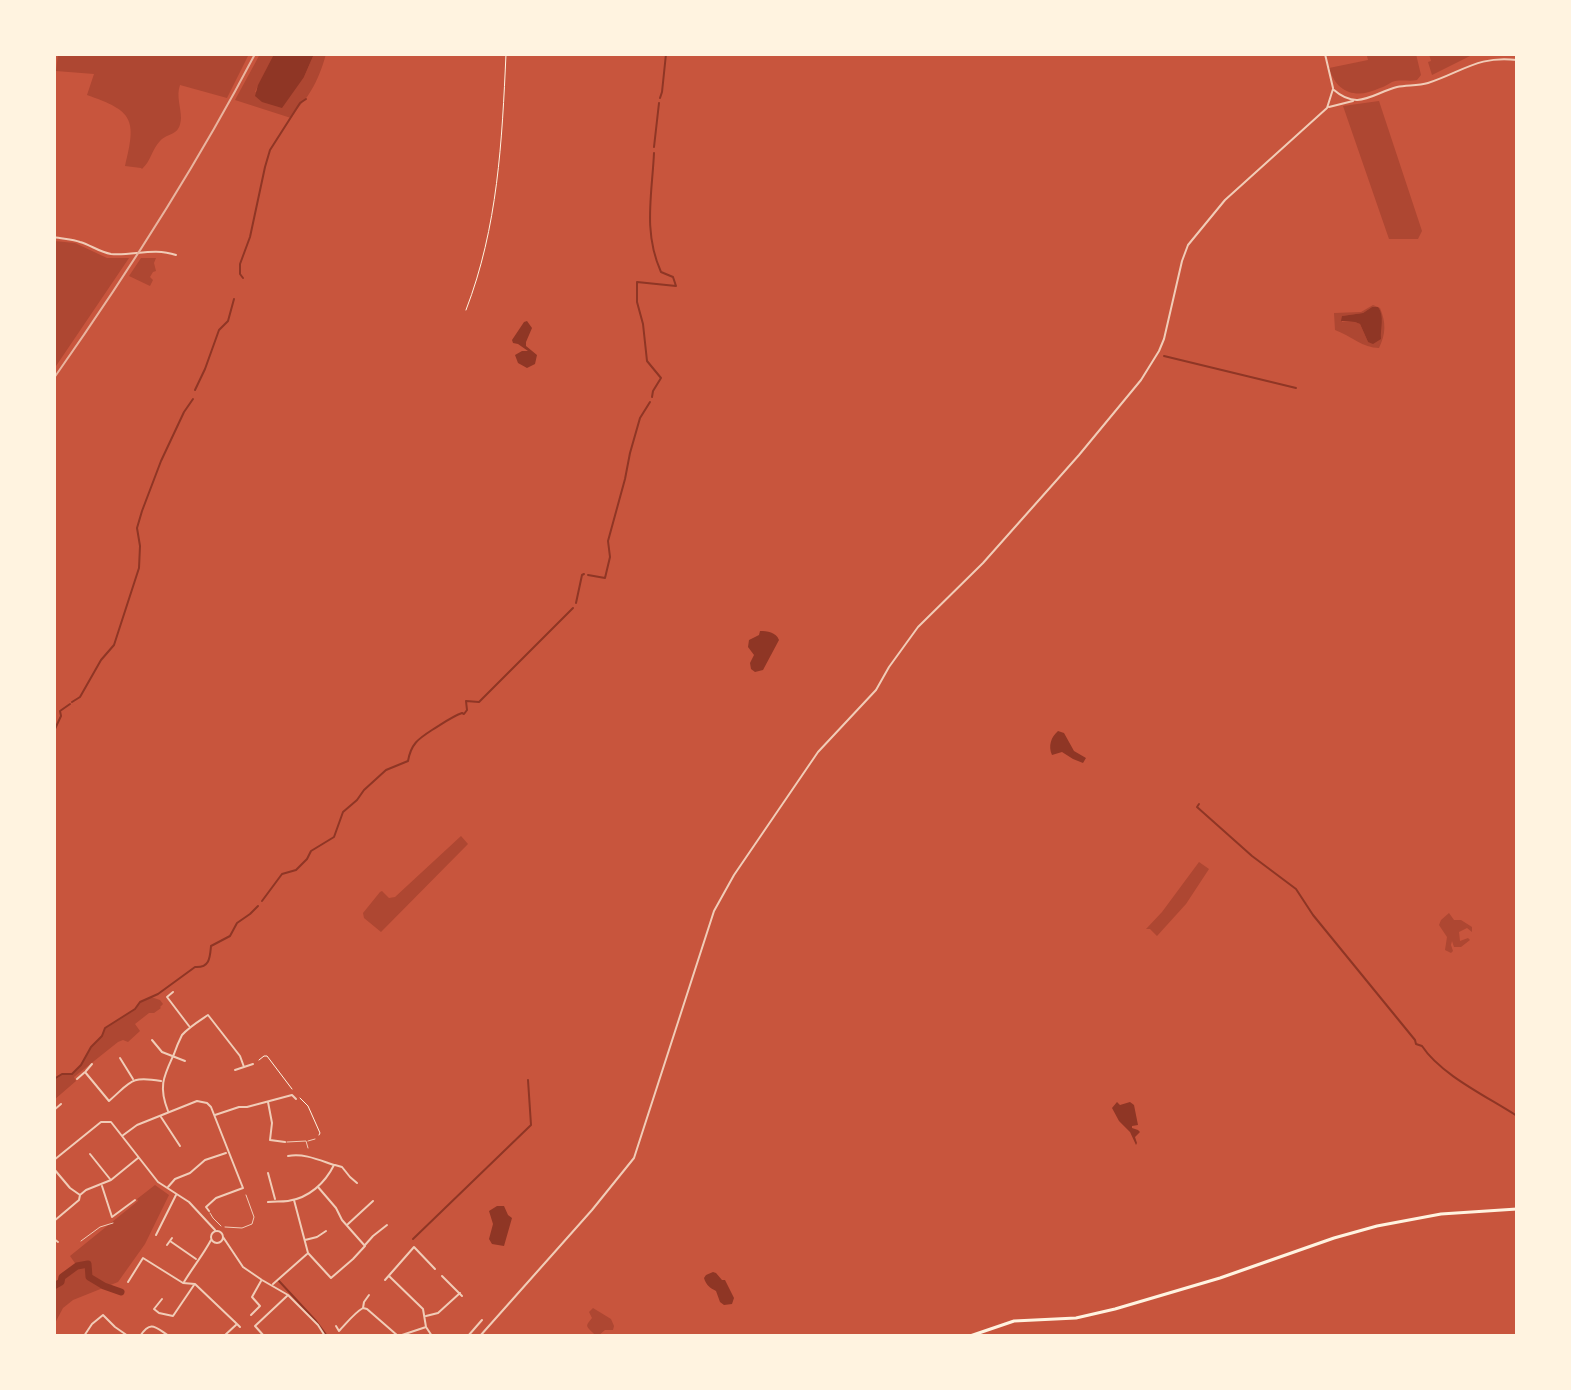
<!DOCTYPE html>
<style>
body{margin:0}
#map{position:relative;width:1571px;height:1390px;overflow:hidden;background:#c8553d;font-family:"PT Serif",serif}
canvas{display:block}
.frame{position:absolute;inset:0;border:56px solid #fff3e0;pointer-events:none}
</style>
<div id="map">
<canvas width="1571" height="1390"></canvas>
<div class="frame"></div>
</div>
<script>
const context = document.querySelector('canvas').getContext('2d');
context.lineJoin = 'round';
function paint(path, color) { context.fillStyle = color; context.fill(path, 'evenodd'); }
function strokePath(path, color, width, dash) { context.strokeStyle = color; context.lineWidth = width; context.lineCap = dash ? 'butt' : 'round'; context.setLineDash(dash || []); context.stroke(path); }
const green = new Path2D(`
 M58 54H249L227 98 180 85C176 96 181 107 181 118 180 137 168 132 160 141 152 149 151 161 142 169L141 168 125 166C137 119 133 111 87 95L94 74 56 71Z
 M260 54H274L255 92 304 77 314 54H326C322 69 316 84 307 97 301 104 296 110 291 118L235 100Z
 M1375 54H1416L1421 75 1417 80C1409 82 1400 79 1392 82 1388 84 1384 87 1380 88 1357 99 1337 94 1329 68L1368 60 1367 56Z
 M1429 54H1470L1472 55 1432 75 1428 62 1431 61Z
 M1379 101 1422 231 1418 239H1389L1343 106Z
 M54 241 75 243 107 258H129L54 369Z
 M141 258H156L154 263 156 271 153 272 150 277 153 280 150 286 129 276Z
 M1373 305 1380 308C1386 322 1386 334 1379 348 1363 348 1351 336 1335 330L1334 313 1361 312ZM1372 307 1381 326 1380 331 1368 342 1360 324 1355 322H1342V316L1363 313Z
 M461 836 468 844 381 932 364 918 363 913 380 892 382 891 389 898 395 897Z
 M1199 862 1209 869 1186 904 1157 936 1150 929H1146L1162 912Z
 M1449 913 1454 920H1461L1472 927V932L1467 928 1459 932 1460 941 1468 938 1470 940 1461 947H1454L1452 941 1451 945 1453 951 1451 953 1445 950 1447 937 1439 925 1441 920Z
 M151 997 160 1000 163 1004 160 1007 161 1008 154 1013H149L135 1024 140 1031 128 1042 123 1040 118 1042 74 1077 76 1081 54 1100V1079L62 1074H72L77 1070 91 1047 101 1036 105 1028 135 1009 140 1002Z
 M155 1185 169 1195 145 1244 118 1282 73 1300 63 1308 54 1325V1286L61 1282 62 1277 77 1266 70 1256 138 1201 137 1199Z
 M593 1308 611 1319 614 1326 613 1330H605L598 1336C595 1335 594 1334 592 1332 585 1325 586 1326 592 1318L589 1312Z`);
const water = new Path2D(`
 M274 54H314L304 77 282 108 262 102 255 96 258 85Z
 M1372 307H1378C1385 316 1380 329 1381 339L1373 344 1368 342 1360 324 1355 322 1341 321 1342 316 1363 313Z
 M527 321 532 328 526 342V346L537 355 535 364 527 368 518 363 515 355 522 351H528L518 344 513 343 512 340 524 322Z
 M760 631C767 631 776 632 779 640L763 670 755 672 751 669 750 663 754 655 748 647 749 640 759 635Z
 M1058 731 1064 733 1074 751 1086 758 1083 763 1073 759 1062 752 1052 755C1048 746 1051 737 1058 731Z
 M1117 1102 1120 1105 1130 1102 1134 1105 1138 1125 1132 1126V1128L1138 1130 1140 1132 1135 1137 1137 1143 1136 1145 1130 1132 1119 1121 1112 1108Z
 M497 1206H504L508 1215 512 1218 504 1246 492 1244 489 1239 493 1224 489 1211Z
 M713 1272 716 1273 722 1280H725L734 1298 732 1304 724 1305 720 1302 716 1291C710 1288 706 1285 704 1278L706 1275Z`);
const stream = new Path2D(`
 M660 98 662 92 666 54
 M654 147 659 103
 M243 278 240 274V264L250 237 265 167 270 150 300 103 306 99
 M1164 356 1296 388
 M195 390 205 369 219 330 228 321 234 299
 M652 397 653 391 661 378 647 361 643 324 637 302V282L676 286 673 277 661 272C643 232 652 195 654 153
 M588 575 605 578 610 557 608 541 625 479 630 453 640 418 650 402
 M576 603 582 575 584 574
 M72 702 80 697 101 660 114 645 139 568 140 546 137 528 142 511 161 461 184 412 193 399
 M54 731 61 716 60 711 70 704
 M1199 804 1197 807 1252 856 1296 889 1313 915 1415 1040 1416 1044 1422 1046C1441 1075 1488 1097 1517 1116
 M262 901 282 874 296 870 307 859 311 851 334 837 343 812 357 800 364 790 386 770 408 761C411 744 418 739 432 730 442 724 451 717 462 713L464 714 467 710 466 701 479 702 573 608
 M54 1079 62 1074H72L81 1065 91 1047 102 1036 105 1028 135 1009 140 1002 158 994 195 967C210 968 210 957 211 946L230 936 237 923 250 914 258 906
 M413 1239 531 1125 528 1080
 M279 1281 316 1321 327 1336`);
const river = new Path2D(`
 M54 1286 61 1282 62 1277 77 1266 88 1264 89 1277 104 1286 121 1292`);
const path = new Path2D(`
 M466 310C498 227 502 141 506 54
 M259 1060 264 1056H267L292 1089
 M300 1098 308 1106 320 1133 319 1135`);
const service = new Path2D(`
 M308 1141 315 1139
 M287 1142 306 1141 308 1148
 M210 1213 213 1218 221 1226
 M225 1227 242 1228 252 1224 254 1217 246 1195
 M81 1241 100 1227 113 1223`);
const minor = new Path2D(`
 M54 237C62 239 72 239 80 242 91 245 99 252 111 254 133 256 154 247 176 255
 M173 992 167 997 189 1026
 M152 1040 162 1052 185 1061
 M120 1058 133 1079
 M235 1070 253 1064
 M86 1071 92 1064
 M77 1079 85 1072 109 1101C132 1081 130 1076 161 1081
 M268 1102 272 1123 270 1140 285 1142
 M54 1110 61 1104
 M168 1111C158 1086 164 1076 174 1054 176 1048 179 1041 182 1035 189 1027 199 1021 208 1015L240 1056 244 1067
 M215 1115 239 1107H247L292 1095 296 1099
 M161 1117 180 1146
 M122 1136 137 1125 197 1101 207 1103 211 1107 243 1188 216 1198 206 1207 209 1211
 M90 1154 110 1179
 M54 1160 101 1122H111L158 1182 189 1202 215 1230
 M335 1165 342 1167 350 1177 357 1183
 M54 1169 70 1188 80 1195 86 1190 111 1180 138 1158
 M268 1173 275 1199
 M102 1186 112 1217 135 1200
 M168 1187 175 1179 190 1173 205 1160 226 1153
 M294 1200 308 1253 331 1278 353 1259 365 1246 342 1220 336 1208 318 1187
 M268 1202C275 1201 280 1202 288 1201 309 1198 325 1183 334 1165 319 1160 304 1153 288 1156
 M54 1221 79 1200 80 1195
 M348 1224 373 1201
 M211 1237a6 6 0 1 1 12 0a6 6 0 1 1-12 0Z
 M156 1235 176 1195
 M223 1237 243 1267 262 1280 288 1295 318 1325 325 1336
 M54 1239 58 1242
 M305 1240 317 1237 326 1231
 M170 1241 196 1259
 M167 1245 172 1238
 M365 1245 373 1236 387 1225
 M389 1276 423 1309 426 1327 432 1336
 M442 1276 462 1296
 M385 1280 414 1247 435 1269
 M128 1282 143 1258 183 1283 195 1284 237 1324
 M184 1282C193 1267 203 1255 211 1240
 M273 1284 307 1254
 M162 1299 154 1309 159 1313 173 1316 194 1285
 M363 1308 367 1309 398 1336
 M251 1315 260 1306 252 1297 261 1281
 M426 1316 438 1313 460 1293
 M336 1326 339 1331C346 1324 354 1313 363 1308L364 1302 369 1295
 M84 1336 92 1324 103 1315 115 1327 128 1336
 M140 1336C151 1320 155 1327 169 1336
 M224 1336 237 1324 240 1327
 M264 1336 255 1326 287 1296
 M399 1336 426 1327
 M468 1336 482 1320`);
const tertiary = new Path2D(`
 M1325 54 1333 88
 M1334 90C1358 111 1373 93 1397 87 1407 85 1418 86 1428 83 1462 72 1479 55 1517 60
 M1329 107 1353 101
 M480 1336 592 1210 634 1158 714 911 734 875 818 752 876 690 889 667 918 627 983 563 1079 455 1141 380 1159 351 1164 339 1182 261 1188 245 1225 200 1327 108 1333 89`);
const secondary = new Path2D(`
 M970 1336 1014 1321 1076 1318 1115 1309 1220 1278 1334 1238 1377 1226 1441 1214 1517 1209`);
const rail = new Path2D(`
 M54 378C127 274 196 167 255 54`);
paint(green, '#ae4732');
paint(water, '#8f3625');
strokePath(stream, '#8f3625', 2);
strokePath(river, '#8f3625', 7);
strokePath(path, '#fff3e0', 1);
strokePath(service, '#f1ccb7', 1);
strokePath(minor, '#f1ccb7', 2);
strokePath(tertiary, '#f1ccb7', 2);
strokePath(secondary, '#fff3e0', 3);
strokePath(rail, '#e9b49f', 2);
</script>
